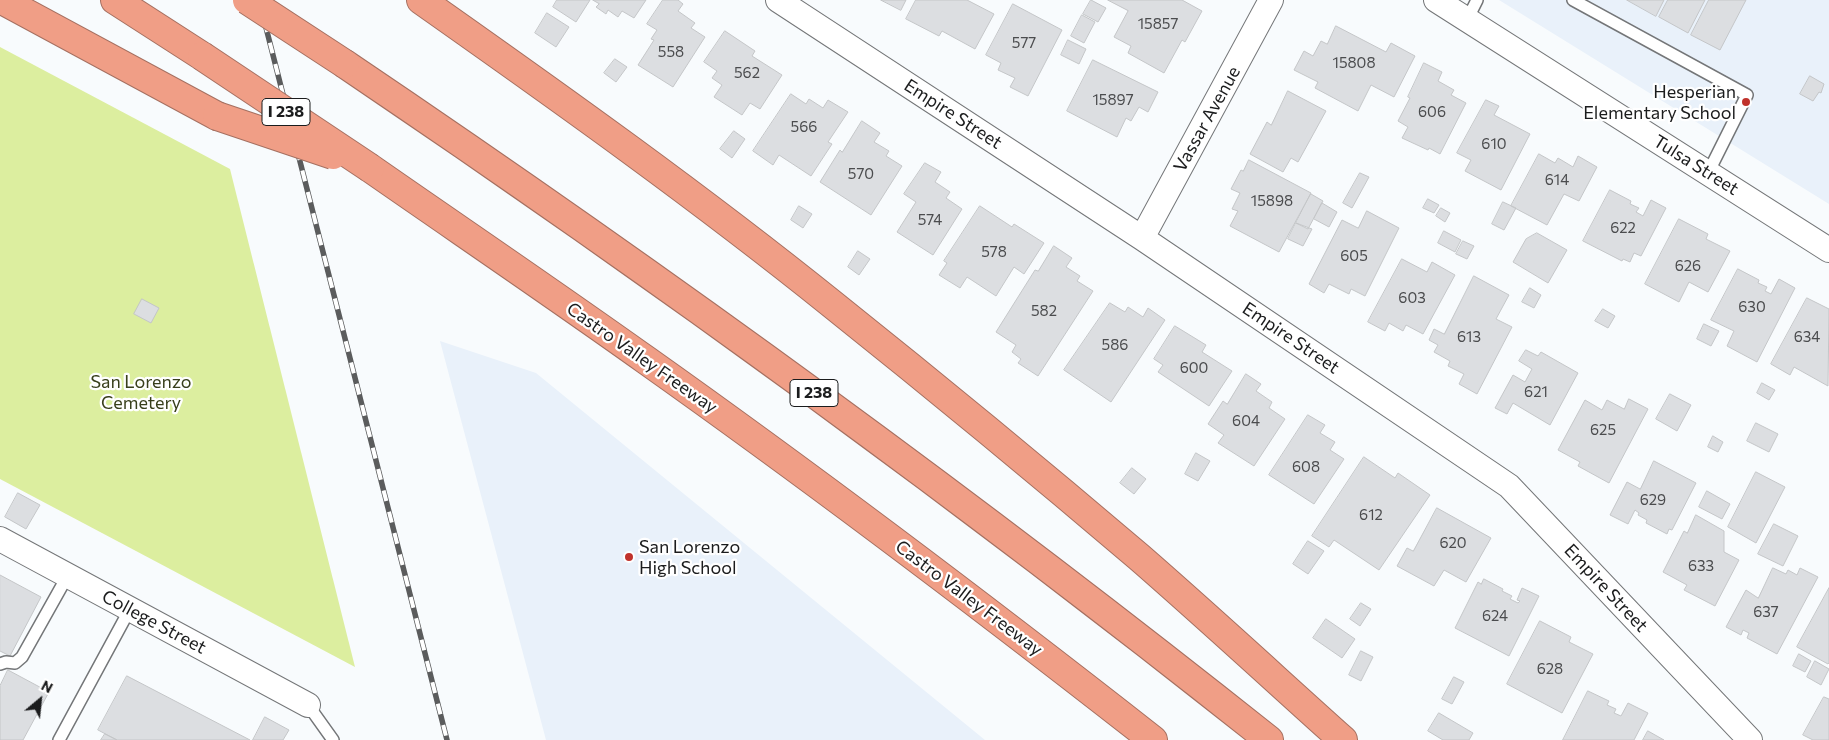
<!DOCTYPE html>
<style>
body{margin:0}
#map{position:relative;width:1829px;height:740px;overflow:hidden;background:#f8fbfd;font-family:Commissioner,sans-serif}
canvas{display:block}
.north{position:absolute;left:15px;top:675px;width:50px;height:50px;-webkit-text-stroke:4px #fff;paint-order:stroke;rotate:28deg;font-size:14px;font-weight:700;line-height:20px;text-align:center;color:#1b1c1d}
.north::after{content:'';display:block;margin:auto;width:18px;height:22px;background:#1b1c1d;clip-path:polygon(50% 0,100% 100%,50% 72%,0 100%)}
</style>
<div id="map">
<canvas width="1829" height="740"></canvas>
<div class="north">N</div>
</div>
<script>
const context = document.querySelector('canvas').getContext('2d');
context.lineJoin = 'round';
function paint(path, color) { context.fillStyle = color; context.fill(path, 'evenodd'); }
function strokePath(path, color, width, dash) { context.strokeStyle = color; context.lineWidth = width; context.lineCap = dash ? 'butt' : 'round'; context.setLineDash(dash || []); context.stroke(path); }
function label(font, color, halo, rows, align = 'center') {
  context.font = font + ' Commissioner,sans-serif'; context.lineWidth = 4.5; context.setLineDash([]); context.textBaseline = 'middle'; context.strokeStyle = halo; context.fillStyle = color; for (const [text, x, y, turn = 0] of rows) {
    context.save(); context.translate(x, y); context.rotate((+turn || 0) * Math.PI / 180); context.textAlign = isNaN(turn) ? turn : align; if (halo) context.strokeText(text, 0, 0); context.fillText(text, 0, 0); context.restore();
  }
}
const built = new Path2D(`
 M1499 0H1829V204Z
 M440 341 536 373 985 740H546Z`);
const green = new Path2D(`
 M0 47 230 169 355 667 0 479Z`);
const building = new Path2D(`
 M557 0H590L576 22 553 7Z
 M593 0H646L634 18 622 11 618 17 608 10 606 14 596 7 599 4Z
 M663 0H678L683 4 678 11 695 23 691 28 705 37 673 87 638 65 654 40 651 39 657 30 647 24Z
 M881 0H906L901 10Z
 M916 0H967L994 14 975 49 942 31 939 36 906 19Z
 M1091 0 1106 8 1098 22 1083 14Z
 M1108 0H1182L1202 11 1185 42 1182 40 1164 73 1128 53 1131 46 1114 37 1128 11Z
 M1627 0H1664L1656 16Z
 M1668 0H1705L1688 33 1659 17Z
 M1709 0H1746L1720 50 1691 35Z
 M1013 4 1062 30 1028 96 1010 87 1015 78 998 70 1001 63 986 55Z
 M547 13 569 27 556 47 535 33Z
 M1082 15 1095 22 1084 43 1071 36Z
 M1336 26 1386 52 1391 43 1415 56 1394 97 1371 85 1358 111 1315 88 1318 82 1294 70 1304 51 1313 56 1321 41 1327 44Z
 M725 31 755 51 752 56 782 75 760 109 750 103 742 115 714 97 722 85 712 78 717 71 704 62Z
 M1068 40 1086 49 1079 64 1061 55Z
 M615 59 627 67 616 82 604 73Z
 M1093 60 1158 92 1148 112 1139 107 1131 121 1126 118 1117 137 1067 111Z
 M1424 63 1442 72 1438 81 1454 90 1451 95 1466 103 1440 154 1429 148 1428 150 1402 138 1408 127 1398 121 1410 98 1408 97Z
 M1810 76 1824 84 1821 93 1819 92 1813 101 1800 94Z
 M1288 91 1326 111 1298 162 1291 158 1283 172 1250 154 1267 122 1271 125Z
 M791 94 806 104 809 99 823 108 828 100 848 112 828 142 832 144 811 176 779 155 773 165 753 151Z
 M1486 100 1499 106 1494 115 1530 134 1501 190 1465 171 1471 160 1457 153Z
 M862 121 880 133 874 142 889 151 886 156 902 166 871 215 820 182 840 150 842 152Z
 M734 131 745 139 732 158 720 149Z
 M1539 154 1555 163 1558 158 1573 167 1578 156 1597 167 1579 201 1564 194 1547 225 1511 206Z
 M1249 160 1311 193 1279 252 1230 226 1238 211 1232 209 1240 193 1231 189 1241 170 1243 171Z
 M925 163 941 172 935 182 950 192 946 198 962 209 933 255 897 232 916 202 904 194Z
 M1360 173 1369 177 1352 208 1343 203Z
 M1610 190 1631 201 1630 204 1639 208 1636 212 1643 216 1651 200 1666 208 1641 256 1634 253 1630 262 1623 259 1622 261 1583 241Z
 M1311 194 1323 201 1308 229 1296 223Z
 M1428 199 1439 205 1434 213 1423 208Z
 M1503 202 1516 208 1504 230 1492 224Z
 M1322 203 1337 212 1329 227 1314 219Z
 M799 206 812 214 803 228 791 220Z
 M980 206 1012 227 1014 224 1044 243 1024 274 1014 267 996 296 967 277 960 288 939 275 947 263 944 261Z
 M1441 208 1450 213 1445 222 1436 216Z
 M1367 211 1399 228 1365 296 1351 289 1349 294 1329 284 1324 293 1309 284 1342 220 1358 228Z
 M1679 219 1708 234 1706 239 1730 251 1708 292 1689 282 1679 302 1645 284Z
 M1296 223 1312 229 1303 246 1288 239Z
 M1444 231 1461 240 1455 252 1438 243Z
 M1537 233 1567 250 1548 283 1513 262 1526 239Z
 M1463 241 1474 246 1467 259 1456 254Z
 M1054 246 1072 258 1066 267 1080 276 1077 281 1093 291 1038 376 1018 363 1021 359 1012 352 1016 345 996 332 1035 270 1038 271Z
 M858 251 870 259 859 275 848 267Z
 M1402 259 1427 272 1432 262 1455 275 1423 334 1406 325 1403 331 1389 323 1385 331 1368 322Z
 M1738 269 1759 280 1758 283 1767 287 1765 291 1771 294 1779 279 1795 288 1757 362 1727 346 1734 331 1711 320Z
 M1474 276 1509 295 1496 319 1512 327 1477 394 1459 384 1464 374 1448 366 1450 361 1434 352 1438 345 1429 340 1434 329 1444 334Z
 M1530 288 1541 295 1534 308 1522 302Z
 M1807 298 1829 309 1828 386 1794 367 1790 375 1771 364Z
 M142 299 159 308 151 323 134 314Z
 M1110 303 1125 312 1128 307 1143 317 1148 308 1165 320 1111 402 1064 370Z
 M1603 309 1615 316 1608 328 1595 321Z
 M1704 324 1719 331 1711 346 1697 339Z
 M1175 326 1206 345 1202 352 1232 371 1209 406 1158 372 1163 365 1154 359Z
 M1526 350 1538 356 1541 352 1578 373 1550 425 1513 403 1507 414 1495 408 1513 375 1525 382 1532 369 1519 361Z
 M1246 374 1261 384 1256 391 1272 402 1269 408 1285 419 1254 466 1218 443 1224 435 1208 424 1223 401 1227 404Z
 M1762 383 1775 390 1769 400 1757 393Z
 M1670 394 1691 405 1677 431 1656 419Z
 M1629 399 1648 409 1609 483 1578 466 1580 462 1558 450 1585 400 1602 410 1607 400 1624 409Z
 M1308 415 1325 425 1320 433 1335 442 1330 450 1344 459 1314 504 1269 475Z
 M1756 423 1778 434 1769 452 1747 441Z
 M1713 436 1723 442 1718 452 1708 447Z
 M1196 453 1210 461 1198 481 1185 474Z
 M1364 457 1395 478 1398 473 1430 495 1379 570 1334 540 1329 547 1312 536Z
 M1654 461 1696 483 1672 530 1669 529 1667 534 1646 523 1647 520 1638 515 1639 513 1635 510 1628 524 1610 515 1627 482 1640 489Z
 M1132 468 1146 479 1134 494 1120 483Z
 M1756 472 1785 487 1756 543 1728 527Z
 M1707 491 1730 504 1722 519 1699 507Z
 M18 493 40 505 26 529 5 517Z
 M1437 508 1491 538 1466 582 1444 570 1434 586 1397 566 1407 548 1413 551Z
 M1696 515 1724 531V552L1739 560 1715 606 1684 590 1687 585 1663 572 1684 531 1687 533Z
 M1774 524 1798 536 1783 566 1758 554Z
 M1308 541 1324 551 1308 574 1293 564Z
 M1773 568 1786 574 1788 570 1797 575 1800 568 1818 577 1777 654 1747 638 1749 633 1743 630 1741 635 1726 627 1746 590 1758 598Z
 M0 575 41 597 10 656 0 651Z
 M1484 579 1503 589 1502 591 1512 596 1510 599 1518 603 1520 601 1517 600 1522 588 1539 596 1509 656 1455 628 1478 582 1481 584Z
 M1829 588V663L1828 664 1797 647Z
 M1361 603 1371 609 1360 626 1350 619Z
 M1326 619 1355 639 1342 658 1313 638Z
 M1540 621 1571 637 1569 642 1593 654 1562 713 1507 684Z
 M1361 651 1373 657 1361 681 1349 675Z
 M1799 654 1811 661 1805 672 1793 666Z
 M1815 661 1829 669 1821 685 1807 677Z
 M8 670 49 692 23 740H0V686Z
 M127 676 250 740H117L98 730Z
 M1454 677 1464 682 1452 704 1442 699Z
 M1588 691 1609 701 1607 705 1616 709 1614 713 1621 716 1628 703 1648 713 1634 740H1563Z
 M1824 697 1829 699V740H1813L1803 735Z
 M1439 713 1473 733 1469 740H1443L1428 731Z
 M265 717 289 730 283 740H253Z
 M1648 731 1664 740H1643Z
 M105 734 117 740H101Z`);
const service = new Path2D(`
 M1573 0 1747 95 1708 173
 M1467 20 1477 0
 M0 664 6 662 15 663 22 657 68 575
 M308 705 333 740
 M59 740 130 609`);
const minor = new Path2D(`
 M778 0 1142 238 1509 486 1750 740
 M1436 0 1829 250
 M1142 238 1271 0
 M0 539 308 705`);
const motorway = new Path2D(`
 M2 0 217 116
 M115 0 202 56
 M421 0C560 98 699 197 832 304 936 387 1038 471 1139 557 1208 617 1275 679 1343 740
 M345 64C662 278 970 502 1269 740
 M370 168C462 232 555 295 646 360 818 482 987 610 1153 740`);
const rail = new Path2D(`
 M259 0 447 740`);
const motorwayBridge = new Path2D(`
 M247 0 345 64
 M202 56 370 168
 M217 116 333 155`);
const markers = [
 [1746,102,5,"#c0322b"],
 [629,557,5,"#c0322b"]
];
const numberNames = [
 ["15857",1158,24],
 ["577",1024,43],
 ["558",671,52],
 ["15808",1354,63],
 ["562",747,73],
 ["15897",1113,100],
 ["606",1432,112],
 ["566",804,127],
 ["610",1494,144],
 ["570",861,174],
 ["614",1557,180],
 ["15898",1272,201],
 ["574",930,220],
 ["622",1623,228],
 ["578",994,252],
 ["605",1354,256],
 ["626",1688,266],
 ["603",1412,298],
 ["630",1752,307],
 ["582",1044,311],
 ["613",1469,337],
 ["634",1807,337],
 ["586",1115,345],
 ["600",1194,368],
 ["621",1536,392],
 ["604",1246,421],
 ["625",1603,430],
 ["608",1306,467],
 ["629",1653,500],
 ["612",1371,515],
 ["620",1453,543],
 ["633",1701,566],
 ["637",1766,612],
 ["624",1495,616],
 ["628",1550,669]
];
const shields = [
 [286,112,48],
 [814,393,48]
];
const shieldNames = [
 ["I 238",286,112],
 ["I 238",814,393]
];
const poiNames = [
 ["Hesperian",1736,92],
 ["Elementary School",1736,113],
 ["San Lorenzo",639,547,"left"],
 ["High School",639,568,"left"]
];
const streetNames = [
 ["Empire Street",953,114,33],
 ["Vassar Avenue",1207,119,-61],
 ["Tulsa Street",1696,165,32],
 ["Empire Street",1291,338,34],
 ["Castro Valley Freeway",642,358,35],
 ["Empire Street",1606,588,47],
 ["Castro Valley Freeway",969,598,37],
 ["College Street",154,622,28]
];
const parkNames = [
 ["San Lorenzo",141,382],
 ["Cemetery",141,403]
];
paint(built, '#e9f1fa');
paint(green, '#dcee9f');
paint(building, '#dcdee1');
strokePath(building, '#c4c6c8', 1);
strokePath(service, '#747678', 14);
strokePath(minor, '#747678', 26);
strokePath(motorway, '#a57061', 30);
strokePath(service, '#fff', 11);
strokePath(minor, '#fff', 24);
strokePath(motorway, '#f09e86', 28);
strokePath(rail, '#5b5c5d', 5.5);
strokePath(rail, '#fff', 4, [11]);
strokePath(motorwayBridge, '#a57061', 30, []);
strokePath(motorwayBridge, '#f09e86', 28);
for (const [x, y, r, color] of markers) { const dot = new Path2D(); dot.arc(x, y, r, 0, 2 * Math.PI); context.fillStyle = color; context.fill(dot); strokePath(dot, '#fff', 2); }
label('15px', '#4b4c4e', null, numberNames);
for (const [x, y, w] of shields) { const box = new Path2D(); box.roundRect(x - w / 2, y - 13.5, w, 27, 4); context.fillStyle = '#fff'; context.fill(box); strokePath(box, '#1b1c1d', 1); }
label('bold 16px', '#1b1c1d', null, shieldNames);
label('18px', '#1b1c1d', '#fff', poiNames, 'right');
label('18px', '#1b1c1d', '#fff', streetNames);
label('18px', '#383f1b', '#fff', parkNames);
</script>
